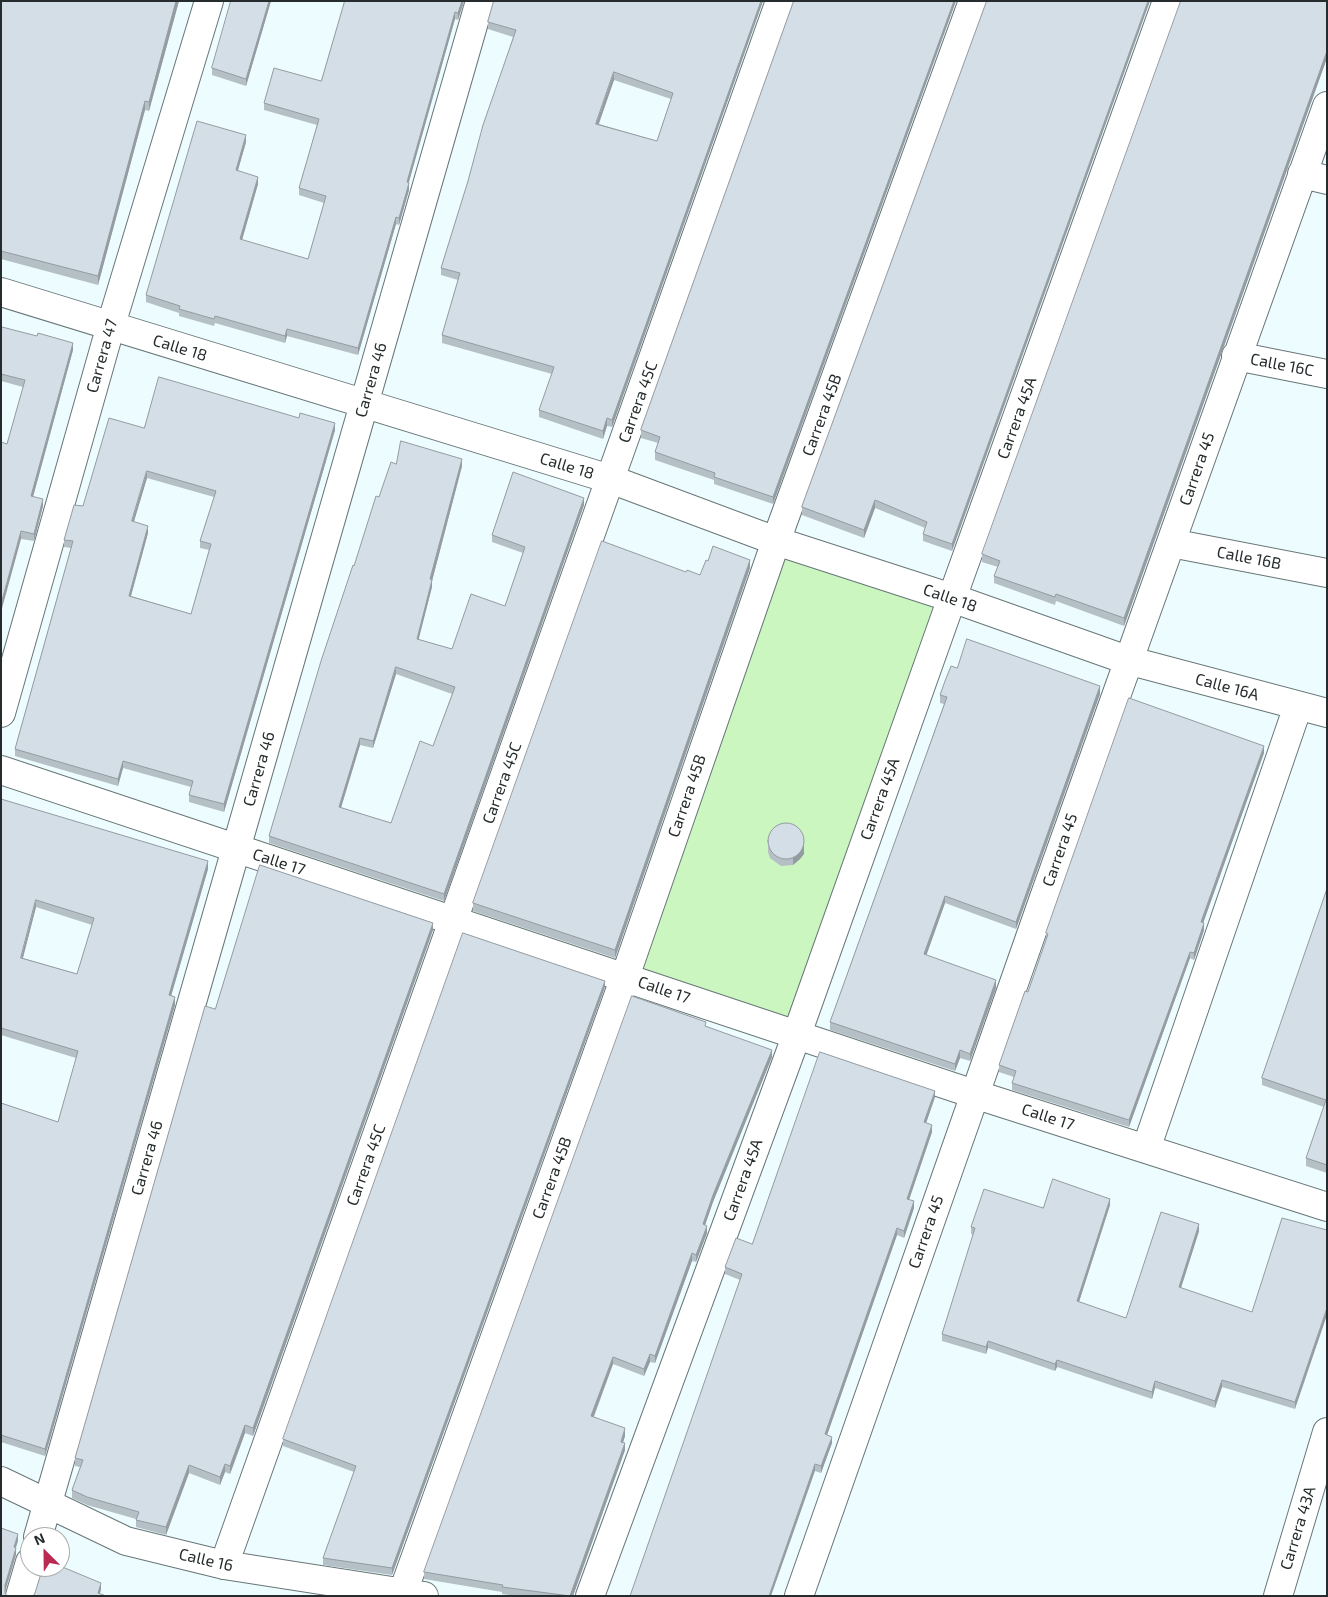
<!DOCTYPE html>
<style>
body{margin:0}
#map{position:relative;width:1328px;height:1597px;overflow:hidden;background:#edfcfe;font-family:"Exo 2",sans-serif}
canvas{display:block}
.frame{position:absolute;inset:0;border:2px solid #262c2d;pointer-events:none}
.north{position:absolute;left:20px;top:1527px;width:50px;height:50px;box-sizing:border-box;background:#fff;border:1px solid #a8abab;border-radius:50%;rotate:337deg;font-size:14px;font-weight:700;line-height:20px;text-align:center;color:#262c2d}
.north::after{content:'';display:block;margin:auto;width:18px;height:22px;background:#ba2a53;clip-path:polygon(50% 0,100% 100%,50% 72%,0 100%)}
</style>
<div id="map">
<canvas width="1328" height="1597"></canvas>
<div class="frame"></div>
<div class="north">N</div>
</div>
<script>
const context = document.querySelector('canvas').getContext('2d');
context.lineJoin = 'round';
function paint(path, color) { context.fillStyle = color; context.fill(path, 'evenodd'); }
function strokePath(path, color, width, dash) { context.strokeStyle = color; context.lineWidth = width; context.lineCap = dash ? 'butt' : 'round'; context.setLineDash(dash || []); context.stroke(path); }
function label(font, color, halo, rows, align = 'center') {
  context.font = font + ' "Exo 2",sans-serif'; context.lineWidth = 4; context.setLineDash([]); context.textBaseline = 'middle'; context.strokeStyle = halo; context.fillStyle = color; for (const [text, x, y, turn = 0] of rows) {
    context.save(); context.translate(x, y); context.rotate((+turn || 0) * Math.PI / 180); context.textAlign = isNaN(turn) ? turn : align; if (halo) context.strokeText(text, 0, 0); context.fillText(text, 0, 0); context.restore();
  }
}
const green = new Path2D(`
 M776 541 952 598 797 1034 625 977Z`);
const minor = new Path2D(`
 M1302 174 1327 180
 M1 292 610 479 776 541 952 598 1127 660 1327 713
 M1236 356 1327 374
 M1171 543 1327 573
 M1 713 111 325 209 1
 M1 770 974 1094 1327 1207
 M1146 1149 1298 706
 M1 1481 126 1541 224 1565 424 1596
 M38 1537 480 1
 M224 1565 780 1
 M403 1592 625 977 776 541 973 1
 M20 1596 30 1562
 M590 1596 797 1034 952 598 1167 1
 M799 1596C972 1098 1148 602 1327 106
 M1278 1596 1327 1432`);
const wall = new Path2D(`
 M1 1H179L149 111 145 110 98 285 1 259Z
 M271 1 246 86 212 75V68Z
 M345 1H464L458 20 455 19 408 183 409 190 399 225 396 224 358 355 287 336 285 343 215 323 214 326 179 316V313L146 302V295L246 142 238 170 258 184 242 240 308 259 324 203 299 195V188L317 125 264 110V103L321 81Z
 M494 1H763L612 427 607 426 603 439 539 417V410L552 374 442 343V335L458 280 441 275V268L513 37 488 29V22ZM614 80 671 99 657 141 599 124Z
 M794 1H956L773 504 714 484V480L655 460V452L658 443 641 438V430Z
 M987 1 952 551 923 541V534L925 528 875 508 864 538 802 515V507Z
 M1327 1V58L1124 626 1056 601 1055 605 994 583V576L998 567 982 562V554Z
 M1 328 73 350 33 497 43 506 34 541 21 539 7 444 23 387 1 381Z
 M144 428 335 430 224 812 189 802V795L191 787 123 768 118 786 15 756V749L71 548 64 547V540L83 506ZM147 478 214 497 200 541V548L209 550 191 614 131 596 148 533 134 521Z
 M396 464 462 466 432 581V587L418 639 452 649 505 606 523 553 492 542V535L584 505 444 901 269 843V836L354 566 379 497ZM396 674 452 694 433 746 391 823 341 808 360 745 373 748Z
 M750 568 615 958 473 911V903L686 572 700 575Z
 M957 668 1100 694 1016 929 945 903 926 955 996 988 970 1061 960 1058 955 1071 830 1030V1022L944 704 940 703V695Z
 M1264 753 1203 923 1204 930 1194 960 1190 958 1129 1127 1012 1090V1083L1014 1077 999 1072V1065L1028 992 1046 940V933Z
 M1 799 208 869 171 996 175 1005 45 1456 1 1442V1103L58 1122 76 1058 1 1035ZM36 907 92 925 77 974 23 958Z
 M768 846 804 854 800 859 793 865 781 866 770 858 768 852Z
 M1327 889V1173L1306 1166V1158L1324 1107 1262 1085V1078Z
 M433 930 253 1436 245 1433 230 1474 225 1472 220 1485 189 1473 166 1535 136 1527V1519L87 1505 72 1498V1490L80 1467 75 1466V1458L215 1009Z
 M605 987 392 1575 323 1565V1558L354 1472 283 1446V1439Z
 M706 1026 772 1057 713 1202 705 1225 707 1233 696 1262 692 1261 655 1363 650 1362 644 1376 613 1364 594 1417 625 1436 623 1442 625 1450 573 1596H517L502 1594V1592L424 1579V1572Z
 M935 1097 926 1123 932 1132 909 1199 914 1208 904 1238 897 1235 827 1435 832 1443 821 1473 815 1471 740 1280 725 1274V1267Z
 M1110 1205 1079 1302 1126 1318 1199 1231 1181 1288 1252 1312 1327 1230 1295 1409 1222 1387 1215 1408 1155 1388 1152 1399 1057 1367 1055 1371 988 1348 986 1354 942 1341V1334L973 1235 971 1234V1227L1043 1208Z`);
const shadedWall = new Path2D(`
 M176 1H179L149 111V102Z
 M269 1H271L246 86V79Z
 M462 1H464L458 20V13Z
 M761 1H763L612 427V420Z
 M954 1H956L773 504V497Z
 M1148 1H1150L952 551V544Z
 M455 12V19L407 189V182Z
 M1327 51V58L1124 626V618Z
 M614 72V80L596 131V124Z
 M145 101V110L98 285V276Z
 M246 135V142L236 177V170Z
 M258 177V184L240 247V239Z
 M409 183V190L399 225V218Z
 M396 217V224L358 355V348Z
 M287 329V336L285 343V336Z
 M73 343V350L31 504V496Z
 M607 418V426L603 439V431Z
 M335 423V430L224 812V804Z
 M462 459V466L432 581V587L417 646V639L430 579Z
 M147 471V478L132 528V521Z
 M584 498V505L444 901V894Z
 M43 499V506L34 541V534Z
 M875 500V508L864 538V530Z
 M148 526V533L129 603V596Z
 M21 531V539L1 612V604Z
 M750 560V568L615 958V950Z
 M396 667V674L373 748V741Z
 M1100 686V694L1016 929V922Z
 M360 738V745L339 814V807Z
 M1264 746V753L1201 929V922Z
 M123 761V768L118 786V779Z
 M804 837V854L800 859 793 865V858Z
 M208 861V869L169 1003V995Z
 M945 896V903L924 962V954Z
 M36 900V907L21 965V958Z
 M433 923V930L253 1436V1428Z
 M1204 923V930L1194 960V953Z
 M1190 952V958L1129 1127V1120Z
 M996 980V988L970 1061V1054Z
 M605 981V987L392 1575V1568Z
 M175 997V1005L45 1456V1449Z
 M772 1050V1057L713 1202 703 1231V1224L713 1195Z
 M960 1050V1058L955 1071V1064Z
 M935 1091V1097L924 1129V1122Z
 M932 1125V1132L907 1206V1199Z
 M1110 1199V1205L1077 1308V1301Z
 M914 1201V1208L904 1238V1231Z
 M1199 1224V1231L1179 1294V1287Z
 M707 1226V1233L696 1262V1255Z
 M897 1228V1235L825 1441V1434Z
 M692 1253V1261L655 1363V1356Z
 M1327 1308V1315L1295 1409V1402Z
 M988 1341V1348L986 1354V1347Z
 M650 1354V1362L644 1376V1369Z
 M613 1357V1364L591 1423V1416Z
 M1057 1360V1367L1055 1371V1364Z
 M1222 1380V1387L1215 1408V1401Z
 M1155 1381V1388L1152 1399V1392Z
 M245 1425V1433L230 1474V1466Z
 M625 1428V1436L621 1449V1442Z
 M832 1437V1443L821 1473V1466Z
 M625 1443V1450L573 1596H570Z
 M225 1464V1472L220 1485V1477Z
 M815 1464V1471L771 1596H769Z
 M189 1465V1473L166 1535V1527Z
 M18 1534V1541L14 1554V1547Z
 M16 1548V1555L5 1592V1585Z
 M101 1583V1590L99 1596 98 1593Z`);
const building = new Path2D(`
 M1 1H176L149 102 145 101 98 276 1 251Z
 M231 1H269L246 79 212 68Z
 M345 1H462L458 13 455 12 407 182 409 183 399 218 396 217 358 348 287 329 285 336 215 316 214 319 179 309 180 306 146 295 197 121 246 135 236 170 258 177 240 239 308 259 326 196 299 188 319 119 264 103 274 68 321 81Z
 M494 1H761L612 420 607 418 603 431 539 410 554 367 442 335 460 273 441 268 468 181 483 125 516 30 488 22ZM614 72 673 93 657 141 596 124Z
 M794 1H954L773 497 714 477 715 473 655 452 660 437 641 430Z
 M987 1H1148L952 544 923 534 927 522 875 500 864 530 802 507Z
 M1181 1H1327V51L1124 618 1056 594 1055 597 994 576 1000 561 982 554Z
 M2 327 37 336 38 333 73 343 31 496 43 499 34 534 21 531 1 604V442L7 444 25 380 1 374Z
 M159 377 299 418 300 413 335 423 224 804 189 795 193 781 123 761 118 779 15 749 73 541 64 540 74 505 83 506 109 418 144 428ZM147 471 216 491 200 541 211 544 191 614 129 596 148 526 132 521Z
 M401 441 462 459 430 579 432 580 417 639 452 649 471 594 505 606 525 547 492 535 513 472 584 498 444 894 269 836 321 661 353 565 354 566 376 496 379 497 391 462 396 464ZM396 667 455 687 433 746 420 741 391 823 339 807 360 738 373 741Z
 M602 541 686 572 687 570 700 575 706 560 708 561 713 546 750 560 615 950 473 903Z
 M967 639 1100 686 1016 922 945 896 924 954 996 980 970 1054 960 1050 955 1064 830 1022 947 697 940 695 945 681 951 666 957 668Z
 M1129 698 1264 746 1201 922 1204 923 1194 953 1190 952 1129 1120 1012 1083 1016 1071 999 1065 1025 991 1028 992 1048 934 1046 933Z
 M1 799 208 861 169 995 175 997 45 1449 1 1435V1103L58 1122 78 1051 1 1028ZM36 900 94 918 77 974 21 958Z
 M768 841a18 18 0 1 1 36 0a18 18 0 1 1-36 0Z
 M260 865 433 923 253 1428 245 1425 230 1466 225 1464 220 1477 189 1465 166 1527 136 1520 139 1512 87 1497 72 1490 83 1460 75 1458 205 1006 215 1009Z
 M1327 889V1165L1306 1158 1326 1100 1262 1078Z
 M463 933 605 981 392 1568 323 1558 356 1466 283 1439Z
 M632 996 706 1022 705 1026 772 1050 713 1195 703 1224 707 1226 696 1255 692 1253 655 1356 650 1354 644 1369 613 1357 591 1416 625 1428 621 1442 625 1443 570 1596 502 1587 503 1585 424 1572Z
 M820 1052 935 1091 924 1122 932 1125 907 1199 914 1201 904 1231 897 1228 825 1434 832 1437 821 1466 815 1464 769 1596H630L742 1274 725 1267 736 1238 752 1244Z
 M1053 1179 1110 1199 1077 1301 1126 1318 1161 1212 1199 1224 1179 1287 1252 1312 1282 1218 1327 1230V1308L1295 1402 1222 1380 1215 1401 1155 1381 1152 1392 1057 1360 1055 1364 988 1341 986 1347 942 1334 975 1228 971 1227 984 1189 1043 1208Z
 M1 1528 18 1534 14 1547 16 1548 5 1585V1593L7 1596H1Z
 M60 1566 101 1583 98 1593 106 1596H33L35 1593 43 1567H60Z`);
const streetNames = [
 ["Calle 18",180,348,17],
 ["Carrera 47",102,356,-74],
 ["Calle 16C",1282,365,11],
 ["Carrera 46",371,380,-74],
 ["Carrera 45C",638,402,-70],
 ["Carrera 45B",822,415,-70],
 ["Carrera 45A",1017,418,-70],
 ["Calle 18",567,466,17],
 ["Carrera 45",1197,469,-71],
 ["Calle 16B",1249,558,11],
 ["Calle 18",950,598,19],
 ["Calle 16A",1227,687,15],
 ["Carrera 46",259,769,-74],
 ["Carrera 45C",502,783,-70],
 ["Carrera 45B",687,796,-71],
 ["Carrera 45A",880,799,-70],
 ["Carrera 45",1060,850,-71],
 ["Calle 17",279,862,18],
 ["Calle 17",664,990,19],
 ["Calle 17",1048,1117,18],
 ["Carrera 46",147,1158,-74],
 ["Carrera 45C",366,1165,-70],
 ["Carrera 45B",552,1178,-70],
 ["Carrera 45A",743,1180,-70],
 ["Carrera 45",926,1232,-71],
 ["Carrera 43A",1298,1528,-73],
 ["Calle 16",206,1560,13]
];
paint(green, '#cbf6bf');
strokePath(minor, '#687678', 30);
strokePath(minor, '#fff', 28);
paint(wall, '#b5bfc6');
paint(shadedWall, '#949ba1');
paint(building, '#d3dee6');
strokePath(building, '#949ba1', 1);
label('16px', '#262c2d', '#fff', streetNames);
</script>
